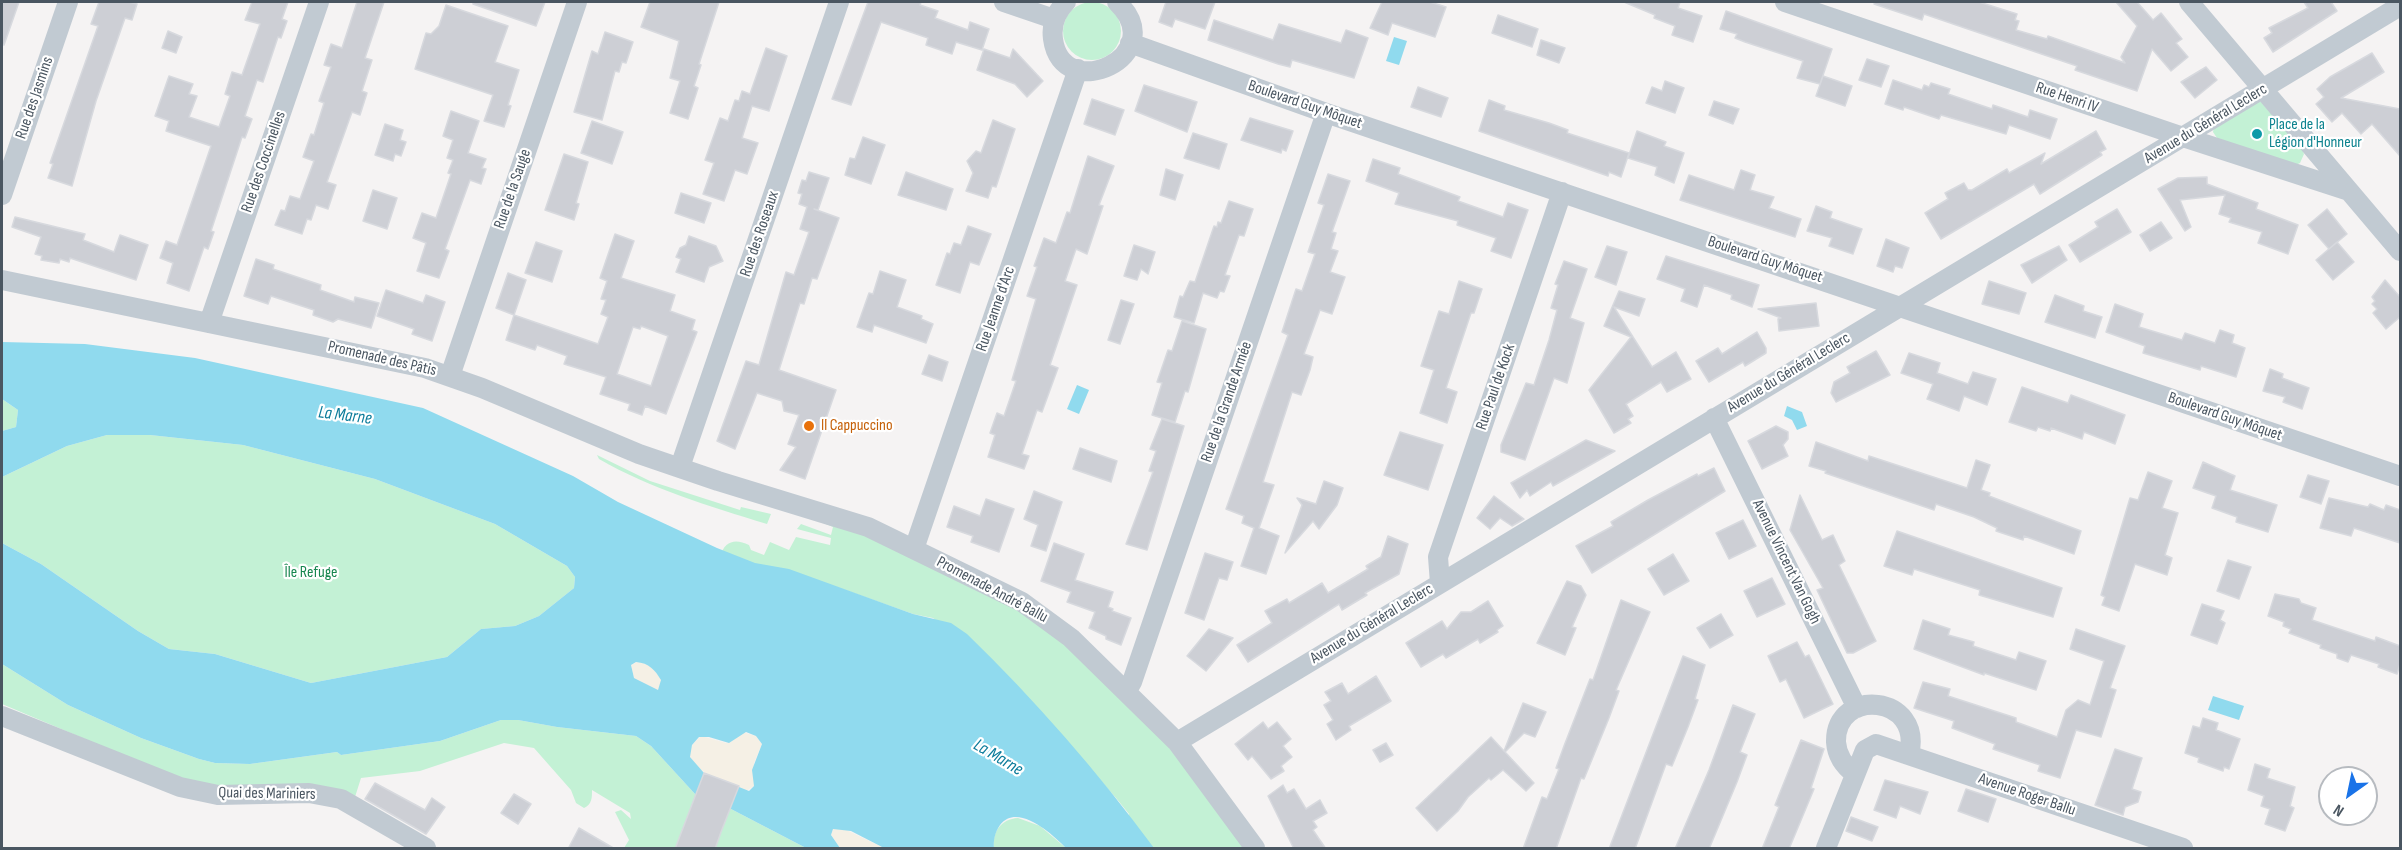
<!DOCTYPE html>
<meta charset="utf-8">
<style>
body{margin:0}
#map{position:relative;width:2402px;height:850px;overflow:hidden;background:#f5f3f3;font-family:"Sofia Sans Condensed",sans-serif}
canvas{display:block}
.frame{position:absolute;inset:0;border:3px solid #4a5661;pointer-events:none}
.north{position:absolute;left:2318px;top:766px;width:60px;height:60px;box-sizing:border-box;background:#fff;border:2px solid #b7bbc0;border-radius:50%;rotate:213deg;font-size:16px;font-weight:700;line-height:24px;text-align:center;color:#4a5661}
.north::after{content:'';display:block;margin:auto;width:21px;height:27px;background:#1a73e8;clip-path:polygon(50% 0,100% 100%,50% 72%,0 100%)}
</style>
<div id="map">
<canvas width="2402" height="850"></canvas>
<div class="frame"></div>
<div class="north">N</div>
</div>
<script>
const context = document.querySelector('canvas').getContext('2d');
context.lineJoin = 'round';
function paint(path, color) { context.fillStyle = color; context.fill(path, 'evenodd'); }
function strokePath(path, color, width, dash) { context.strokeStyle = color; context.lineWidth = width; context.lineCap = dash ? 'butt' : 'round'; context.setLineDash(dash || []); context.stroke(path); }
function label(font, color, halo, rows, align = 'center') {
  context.font = font + ' "Sofia Sans Condensed",sans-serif'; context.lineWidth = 4.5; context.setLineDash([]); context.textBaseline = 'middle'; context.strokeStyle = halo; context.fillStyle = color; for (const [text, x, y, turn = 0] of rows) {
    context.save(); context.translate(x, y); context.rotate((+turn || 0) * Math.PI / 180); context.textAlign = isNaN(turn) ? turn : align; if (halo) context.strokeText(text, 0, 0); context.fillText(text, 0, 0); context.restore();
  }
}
const green = new Path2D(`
 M1063 31a29 29 0 1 1 58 0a29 29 0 1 1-58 0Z
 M2258 102H2261L2302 149 2304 154 2300 163 2294 166 2219 141 2213 132 2214 127Z
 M2 399 18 410 16 427 2 431Z
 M107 435H150L243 445 375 479 495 524 567 566 575 577 574 588 539 616 515 626 481 629 447 657 311 683 215 654 169 649 138 631 41 564 2 543V477L67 446Z
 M597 455 650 481 740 510 741 507 771 514 767 524C709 506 651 489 599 459Z
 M821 522 845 523 1035 618 1149 721 1246 848H1150L1127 820 1129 814 1116 798 1012 680 933 618 913 614 834 586 720 556C725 541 735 538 749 545L751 550 764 555 770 542 789 550 796 537 830 545 831 538 797 529 801 524 831 535 833 527Z
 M2 664 68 705 141 738 199 759 215 763 250 764 337 752 341 755 440 741 501 720H518L557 727 636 736 651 746 695 794 731 809 806 848H624L629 840 615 812 621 810 631 819 630 813 592 790C592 798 592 804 584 808L576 803 571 790 534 748 504 743 420 771 361 778 355 797 189 783 2 704Z
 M1018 818 1040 826 1066 848H994C992 832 1001 819 1018 818Z`);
const sand = new Path2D(`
 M637 662C649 663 655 670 662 680L658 691 634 678 631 665Z
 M742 732 756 736 762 744 754 763V786L746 791C729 780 696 777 689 754L692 745 701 736 726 743 731 742Z
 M842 828 884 848H840L831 835 833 829Z`);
const water = new Path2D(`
 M1394 37 1407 41 1399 65 1386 61Z
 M2 342 85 344 195 358 423 408 573 476 618 502 717 548 755 563 789 569 913 614 951 623 967 634C1035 700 1098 772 1154 848H1066C1053 835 1018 802 1000 825 995 832 993 841 994 848H884L851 831 833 829 831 835 840 848H806L731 809 695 794 651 746 636 736 557 727 518 720H501L440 741 341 755 337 752 250 764 215 763 199 759 141 738 68 705 2 664V543L41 564 138 631 169 649 215 654 311 683 447 657 481 629 515 626 539 616 574 588 575 577 567 566 495 524 375 479 243 445 150 435H107L67 446 2 477V431L16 427 18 410 2 399ZM636 662C649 663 655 670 661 680L658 690 634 678 631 665ZM746 732 756 736 762 744 752 770 754 786 749 791 704 773 690 757 692 745 699 737H709L729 743Z
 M1077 385 1089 390 1079 414 1067 409Z
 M1787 406 1802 412 1807 426 1797 430 1792 420 1784 416Z
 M2213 696 2244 706 2239 720 2208 710Z`);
const building = new Path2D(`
 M2 2H19L4 45 2 44Z
 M99 2H129L137 4 132 20 125 18 96 101 72 186 48 178 53 164 50 163 98 26 91 24Z
 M252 2H288L282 19 287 21 281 38 278 37 263 82 257 80 245 116 252 119 245 138 242 137 211 231 214 232 208 249 204 247 189 291 167 283 173 263 160 258 166 241 177 245 211 146 166 131 169 121 155 116 169 76 193 84 189 94 197 96 189 117 219 127 230 96 225 94 232 72 242 75 260 24 245 20Z
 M357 2H384L365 58 372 60 362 91 367 93 360 115 352 112 327 182 336 185 328 209 316 205 311 220 307 219 302 234 275 225 281 210 285 211 290 196 300 199 314 161 303 157 311 134 314 135 324 103 319 101 331 67 324 65 331 44 342 48Z
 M473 2H545L536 26 473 4Z
 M650 2H719L699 64 701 65 694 86 698 88 688 119 670 113 680 81 670 78 679 41 641 27Z
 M868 2H921L920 5 938 11 935 18 968 30 970 22 989 29 982 50 956 42 952 54 926 45 928 38 881 22 851 105 832 99Z
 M1166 2H1215L1205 29 1175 19 1172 27 1159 22Z
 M1382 2H1430L1446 7 1435 37 1392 23 1388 35 1370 28Z
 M1624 2H1680L1678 8 1702 16 1693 42 1672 35 1675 26 1654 18 1655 15Z
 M1875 2H1979L2017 14 2015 20 2019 21 2016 30 2047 39 2048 36 2125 63 2121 57 2137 26 2116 2H2137L2153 20 2161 13 2182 39 2176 43 2188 57 2171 71 2152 49 2137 91 2075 70 2077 66 1962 27 1924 14 1922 20 1874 4Z
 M2304 2H2331L2337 11 2273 52 2264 38 2272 33 2269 28 2308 8Z
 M446 5 508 26 495 62 519 70 508 105 511 106 504 127 484 121 493 95 415 69 426 33 431 34 439 26Z
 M1726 11 1832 49 1820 84 1797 78 1803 61 1745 42 1735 38 1737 34 1720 29Z
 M1498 15 1538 29 1532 47 1492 33Z
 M1214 20 1273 40 1279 24 1341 43 1346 30 1368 38 1354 78 1292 60 1290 67 1278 64 1208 40Z
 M168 31 182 37 176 53 162 48Z
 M605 32 633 42 626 63 622 62 619 72 615 71 602 120 574 112 592 51 598 54Z
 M1541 40 1565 48 1559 63 1537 55Z
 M766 48 787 56 769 111 752 106 742 138 758 143 747 174 735 170 724 201 703 194 714 163 705 160 720 118 728 121 735 100 739 101 742 91 750 94Z
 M984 49 1010 58 1013 49 1043 81 1027 97 1015 84 977 70Z
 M2372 53 2384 72 2341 98 2400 109V156L2372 124 2361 134 2342 113 2332 122 2316 104 2324 97 2317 89 2330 77Z
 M1867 59 1889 66 1881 87 1859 80Z
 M2206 67 2217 80 2195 98 2181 82Z
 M1823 76 1852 86 1845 106 1816 96Z
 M1893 80 1922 90 1924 85 1929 87 1931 83 1950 89 1948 94 1992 109 1993 105 2028 117 2030 110 2057 119 2050 139 2009 125 2006 134 1941 115 1939 119 1904 107 1903 110 1885 104Z
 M1665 81 1684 88 1675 113 1646 103 1652 87 1662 91Z
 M1144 85 1197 102 1187 132 1135 111Z
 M1418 87 1448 98 1441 117 1411 107Z
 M1092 99 1124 110 1115 135 1084 124Z
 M1489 100 1505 106 1504 110 1549 123 1568 130 1567 133 1629 153 1621 177 1609 172 1608 176 1479 131Z
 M1714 101 1739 109 1733 124 1709 115Z
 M451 111 479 121 468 153 486 159 482 168 486 169 481 184 470 180 445 249 449 251 439 278 417 271 426 243 413 238 422 213 436 218 451 174 448 173 453 160 447 158 453 140 443 136Z
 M1250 118 1293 131 1286 151 1282 149 1281 153 1241 140Z
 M993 120 1015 129 996 187 992 186 988 198 966 191 973 173 967 161 976 151 981 153Z
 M592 121 623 132 612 164 581 153Z
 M385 124 403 130 400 140 406 142 401 156 395 154 393 161 375 155Z
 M1637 131 1666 142 1664 146 1684 153 1674 183 1655 175 1657 167 1628 158Z
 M2096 131 2106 149 2100 152 2102 155 2040 194 2034 184 1941 239 1925 213 1948 199 1945 193 1964 183 1968 190H1972L2007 169 2009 173 2045 153 2041 164Z
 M1193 133 1227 144 1219 169 1184 158Z
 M863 137 885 145 871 184 845 175 850 158 855 159Z
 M564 154 588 162 576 203 579 204 574 220 545 210Z
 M1088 156 1114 166 1099 205 1103 206 1087 254 1076 249 1065 281 1077 285 1050 365 1058 368 1042 412 1037 410 1022 454 1029 456 1024 469 988 457 995 435 990 433 997 413 1004 416 1016 381 1012 380 1036 299 1027 296 1037 267 1034 266 1044 238 1056 243 1067 212 1070 213Z
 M1373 159 1400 168 1398 174 1460 197 1458 201 1503 217 1508 203 1528 210 1511 258 1491 251 1496 238 1457 225 1458 221 1395 204 1399 193 1366 181Z
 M1166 169 1183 175 1175 200 1160 195Z
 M1741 170 1755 175 1750 190 1774 197 1769 208 1801 219 1795 237 1680 200 1689 175 1734 190Z
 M809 172 829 178 818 210 814 209 839 218 817 279 812 278 804 304 800 303 779 370 836 390 805 479 780 470 796 447 788 444 799 415 784 411 782 401 757 393 735 449 717 441 746 361 759 365 786 272 794 275 809 232 800 229 807 207 799 204 802 194 798 193 802 180 806 181Z
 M906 172 953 189 946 210 898 195Z
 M1328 174 1350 181 1332 232 1336 233 1331 249 1338 251 1330 272 1345 277 1332 314 1320 310 1304 354 1313 357 1310 370 1301 395 1292 392 1263 482 1274 485 1259 528 1279 536 1266 574 1241 566 1254 528 1242 523 1244 516 1226 509 1288 335 1282 332 1296 289 1302 291 1315 254 1308 252 1324 205 1318 203Z
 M2207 177V184L2258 203 2256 209 2298 225 2288 254 2258 243 2262 232 2229 222 2231 218 2219 214 2225 195 2180 200 2191 227 2185 231 2158 189 2178 178Z
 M373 190 397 198 387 229 363 221Z
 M681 193 711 203 704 223 675 213Z
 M1229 201 1253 209 1244 236 1239 235 1225 275 1230 276 1224 292 1220 291 1217 298 1203 293 1194 323 1174 317 1180 296 1183 297 1190 281 1195 282 1214 226 1217 227 1218 222 1221 223Z
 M1816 206 1832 212 1830 218 1862 229 1853 254 1829 246 1832 238 1807 231Z
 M2117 209 2131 232 2080 262 2069 245 2098 227 2095 222Z
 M2327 209 2347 234 2329 249 2308 225Z
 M15 217 85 234 83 240 114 252 120 235 148 245 136 280 70 258 69 262 60 259 59 263 41 260 42 256 35 254 41 237 12 227Z
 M2161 222 2172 238 2150 251 2140 235Z
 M968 226 991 234 979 265 970 262 960 293 936 285 947 253 950 254 954 243 961 245Z
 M615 234 634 241 621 278 675 295 670 311 695 320 692 330 697 332 666 414 645 406 642 415 628 410 630 404 600 394 606 377 564 364 567 356 537 345 535 350 506 340 514 315 598 344 608 317 601 314 606 300 601 299 607 281 600 278ZM641 326 668 336 651 386 617 374 633 327 640 329Z
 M689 236 716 246 723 261 709 267 704 282 676 272 681 259 676 257 680 248 686 245Z
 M1886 239 1909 248 1902 268 1895 266 1893 272 1877 266Z
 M536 242 562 251 552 282 525 273Z
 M2337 242 2354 262 2333 280 2316 260Z
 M1134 245 1155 252 1148 274 1141 269 1137 280 1124 276Z
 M1607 246 1627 252 1616 285 1595 277Z
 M2059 246 2067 260 2032 283 2021 265Z
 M1666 256 1759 285 1752 307 1731 299 1732 295 1704 285 1697 307 1681 301 1685 289 1657 279Z
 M256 259 274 265 273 269 321 285 320 290 354 302 355 297 379 303 371 328 338 319 333 322 313 315 314 310 271 296 268 304 244 296Z
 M1564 261 1587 269 1570 318 1584 323 1567 383 1554 378 1525 460 1501 452V445L1526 383 1534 385 1549 340 1557 310 1551 308 1558 285 1555 284Z
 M880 271 906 280 897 307 922 316 921 319 933 324 926 343 874 325 872 332 857 327 869 293 873 294Z
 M508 273 526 280 514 315 496 308Z
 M2385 280 2400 297V317L2386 329 2373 313 2377 309 2372 304 2375 301 2372 297Z
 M1459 281 1482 289 1474 313H1471L1446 388 1457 392 1447 423 1420 413 1434 370 1421 366 1439 311 1449 314Z
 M1989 281 2026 293 2019 314 1982 304Z
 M386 290 423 303 426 295 445 302 432 341 412 334 414 329 377 316Z
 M1619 291 1645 299 1639 316 1614 307 1652 367 1676 352 1691 379 1667 392 1661 382 1626 404 1633 416 1628 419 1631 423 1614 433 1589 390 1631 337 1604 326Z
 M2055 295 2084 306 2083 311 2102 317 2095 338 2045 322Z
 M1121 300 1134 304 1120 344 1108 340Z
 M1816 303 1819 326 1779 331 1778 319 1781 318 1758 309Z
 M2115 304 2143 314 2139 327 2182 340 2185 333 2215 343 2220 330 2234 335 2232 343 2245 348 2236 377 2201 366 2200 370 2143 353 2145 346 2106 332Z
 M1182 321 1206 329 1188 392 1185 391 1175 422 1152 415 1162 383 1157 382 1168 350 1172 351Z
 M1757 332 1766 348V353L1745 366 1743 362 1709 382 1696 361 1718 348 1722 354Z
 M1876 351 1890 375 1836 402 1831 393 1834 382 1850 373 1847 367Z
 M1909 353 1940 363 1937 373 1968 384 1973 372 1996 379 1987 405 1964 396 1959 411 1927 399 1933 384 1901 373Z
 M929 355 948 362 942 381 922 374Z
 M2270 369 2283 374 2282 378 2309 388 2302 409 2283 402 2285 397 2263 391Z
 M2022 387 2068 403 2071 395 2125 415 2115 444 2084 432 2082 439 2051 428 2050 431 2038 427 2036 431 2009 422Z
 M1162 419 1184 426 1147 550 1126 544 1153 472 1149 471 1156 451 1150 449Z
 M1776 426 1788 432V439L1783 445 1788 456 1762 469 1748 441Z
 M1400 432 1443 445 1428 490 1384 475Z
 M1586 440 1615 451 1553 486 1551 482 1530 496 1527 490 1520 498 1511 483Z
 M1816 442 1868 461 1869 456 1967 488 1976 460 1990 465 1981 490 1990 493 1989 496 2081 531 2074 554 2024 536 2023 540 1996 531 1997 528 1974 517 1936 504 1934 510 1825 473 1826 471 1809 466Z
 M1080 448 1117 461 1111 482 1073 469Z
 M2203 462 2235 476 2230 490 2277 505 2268 532 2236 522 2237 517 2212 508 2216 496 2193 488Z
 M1714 468 1725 491 1592 573 1576 546 1613 526 1611 522 1648 500 1697 474 1698 476Z
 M2148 472 2172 481 2162 508 2178 513 2165 555 2172 558 2167 575 2135 564 2119 611 2102 605 2105 597 2101 595 2130 498 2138 500Z
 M2308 475 2329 481 2321 504 2300 497Z
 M1324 481 1343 488 1337 505 1319 529 1313 521 1285 553 1302 505 1297 498 1316 504Z
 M1034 491 1062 502 1046 551 1031 546 1038 525 1024 519Z
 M1800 495 1822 540 1833 535 1845 561 1839 565 1876 641 1853 653H1847L1817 590 1823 588 1790 530Z
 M1494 496 1524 519 1512 526 1500 518 1490 529 1477 518Z
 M2329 498 2368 507 2370 504 2384 510 2386 505 2400 510V543L2354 528 2351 536 2320 528Z
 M986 499 1014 509 999 552 971 542 973 536 947 527 954 506 980 516Z
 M1743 520 1756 546 1729 559 1716 533Z
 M1897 531 2062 588 2053 617 1979 595 1980 590 1914 569 1912 575 1884 566Z
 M1388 536 1408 544 1399 574 1365 593 1367 595 1342 610 1339 604 1248 662 1237 645 1272 623 1265 611 1287 599 1289 603 1322 583 1328 593 1368 569 1366 566 1381 557Z
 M1054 543 1084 554 1075 580 1113 592 1108 607 1113 609 1112 611 1131 618 1121 645 1106 639V636L1089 628 1095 612 1067 602 1071 592 1041 581Z
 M1205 553 1233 562 1227 580 1219 578 1204 620 1185 613Z
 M1673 554 1689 581 1664 595 1648 569Z
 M2228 560 2251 567 2239 599 2217 591Z
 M1772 578 1785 604 1757 617 1744 591Z
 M1567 581 1581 586 1586 595 1572 627 1576 628 1565 655 1537 643Z
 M2275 594 2299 599 2301 603 2316 608 2312 620 2375 641 2376 637 2400 646V664L2397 674 2378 667 2379 664 2351 655 2348 662 2337 658V654L2320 648 2321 645 2289 633 2291 629 2283 626 2284 622 2268 616Z
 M1621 600 1650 612 1616 690 1619 691 1609 718 1584 779 1581 778 1556 849H1523L1542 797 1547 799 1559 769 1556 768 1564 746 1590 679 1593 680Z
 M1488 601 1503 626 1497 630 1498 632 1480 643 1478 639 1446 658 1443 654 1421 667 1406 643 1442 621 1447 629 1461 612H1471Z
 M2202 604 2224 611 2220 620 2225 623 2217 644 2191 635Z
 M1721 614 1733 635 1710 648 1697 628Z
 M1923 620 1950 629 1948 635 1974 642 1973 646 2016 660 2019 652 2046 661 2036 690 1984 673V675L1914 649Z
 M1209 629 1233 638 1206 671 1187 656Z
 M2076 629 2125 646 2110 688 2116 690 2101 737 2076 730 2060 778 2038 771 2040 765 1993 749 1995 744 1952 728 1954 721 1914 708 1923 682 1950 689 1948 696 2016 718V722L2057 737 2066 710 2078 700 2090 705 2104 661 2070 649Z
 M1797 642 1805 657 1809 655 1833 704 1804 718 1786 679 1780 682 1768 656Z
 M1683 656 1705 665 1695 699 1698 700 1688 727 1672 766 1666 764 1635 849H1609Z
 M1376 676 1391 701 1349 726 1351 730 1336 740 1327 724 1333 720 1324 705 1331 701 1325 692 1342 683 1348 694Z
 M1523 703 1546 712 1535 737 1524 733 1505 752 1534 783 1526 791 1503 770 1491 780 1489 778 1468 797 1458 811 1437 831 1416 808 1491 737 1504 751Z
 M1733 705 1755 714 1740 752 1747 755 1737 782 1709 849H1675L1709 770Z
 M2203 718 2218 723 2216 730 2240 739 2229 769 2224 767 2223 771 2198 762 2199 758 2185 753 2193 726 2200 728Z
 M1263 722 1268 729 1277 722 1291 739 1283 746 1292 757 1281 766 1284 771 1271 779 1252 756 1248 760 1235 744Z
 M1801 740 1824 749 1811 788 1814 789 1789 849H1762L1779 807 1775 805Z
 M1386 743 1393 755 1380 762 1373 750Z
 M2115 749 2142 758 2132 789 2141 792 2138 802 2125 807 2123 815 2095 805Z
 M2255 764 2270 769 2267 778 2295 787 2290 806 2294 808 2285 831 2265 824 2270 809 2261 806 2264 796 2248 790Z
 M704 773 739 786 721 832 715 849H675Z
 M1885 780 1928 792 1920 814 1900 806 1896 818 1874 810Z
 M375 783 425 810 432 798 445 807 426 834 365 799Z
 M1283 785 1287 793 1294 789 1306 809 1320 800 1327 813 1313 821 1317 827 1313 830 1326 849H1294L1268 796Z
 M1966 789 1996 799 1988 822 1958 811Z
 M514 794 531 804 518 824 501 813Z
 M1851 817 1878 827 1872 841 1846 831Z
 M579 828 615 849H568Z`);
const minor = new Path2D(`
 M1004 2 1054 19
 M1066 2C1056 12 1051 24 1053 39 1062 106 1173 56 1117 2
 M1785 2 2183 137 2349 191
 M2189 2 2400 251
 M1130 43 1326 113 2400 476
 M2 195 68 2
 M2 280 425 368 482 388 639 454 718 481 868 527 1022 602 1071 638 1177 742 1255 848
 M209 323 319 2
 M450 376 577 2
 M1714 418 1857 708
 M680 467 839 2
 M914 549 1078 69
 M1440 583 1438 557 1562 192
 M1127 691 1132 682 1326 113
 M2 716 180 787 218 795 309 793 341 799 426 848
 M1177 742 2400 6
 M1855 774C1844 766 1837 756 1836 742 1835 687 1924 694 1909 755
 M1826 848 1865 750 1876 744 2183 848`);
const markers = [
 [2257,134,6,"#0f9aa8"],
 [809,426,6,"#e8710a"]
];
const streetNames = [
 ["Rue des Jasmins",35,98,-71],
 ["Rue Henri IV",2067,98,19],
 ["Boulevard Guy Môquet",1305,105,19],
 ["Avenue du Général Leclerc",2206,124,-31],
 ["Rue des Coccinelles",264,162,-71],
 ["Rue de la Sauge",513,189,-71],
 ["Rue des Roseaux",760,234,-71],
 ["Boulevard Guy Môquet",1765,260,18],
 ["Rue Jeanne d'Arc",996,309,-71],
 ["Promenade des Pâtis",382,359,13],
 ["Avenue du Général Leclerc",1789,373,-31],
 ["Rue Paul de Kock",1496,387,-71],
 ["Rue de la Grande Armée",1227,402,-71],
 ["Boulevard Guy Môquet",2225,417,19],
 ["Avenue Vincent Van Gogh",1786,562,64],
 ["Promenade André Ballu",992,590,28],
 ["Avenue du Général Leclerc",1372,624,-31],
 ["Quai des Mariniers",267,794,1],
 ["Avenue Roger Ballu",2027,795,19]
];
const cultureNames = [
 ["Place de la",2269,125],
 ["Légion d'Honneur",2269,143]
];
const foodNames = [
 ["Il Cappuccino",821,426]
];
const parkNames = [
 ["Île Refuge",311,573]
];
const waterNames = [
 ["La Marne",345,416,7],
 ["La Marne",998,758,31]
];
paint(green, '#c3f1d5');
paint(sand, '#f5f0e5');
paint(water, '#90daee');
paint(building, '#cdcfd5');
strokePath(building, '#d7d9de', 1.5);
strokePath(minor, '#c1cad2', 20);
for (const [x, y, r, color] of markers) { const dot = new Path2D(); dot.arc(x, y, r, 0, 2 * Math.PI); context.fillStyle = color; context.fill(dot); strokePath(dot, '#fff', 2); }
label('16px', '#4a5661', '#fff', streetNames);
label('16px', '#0d838f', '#fff', cultureNames, 'left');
label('16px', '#c56008', '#fff', foodNames, 'left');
label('16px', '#17864f', '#fff', parkNames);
label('italic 18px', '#0c7c9b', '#fff', waterNames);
</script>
